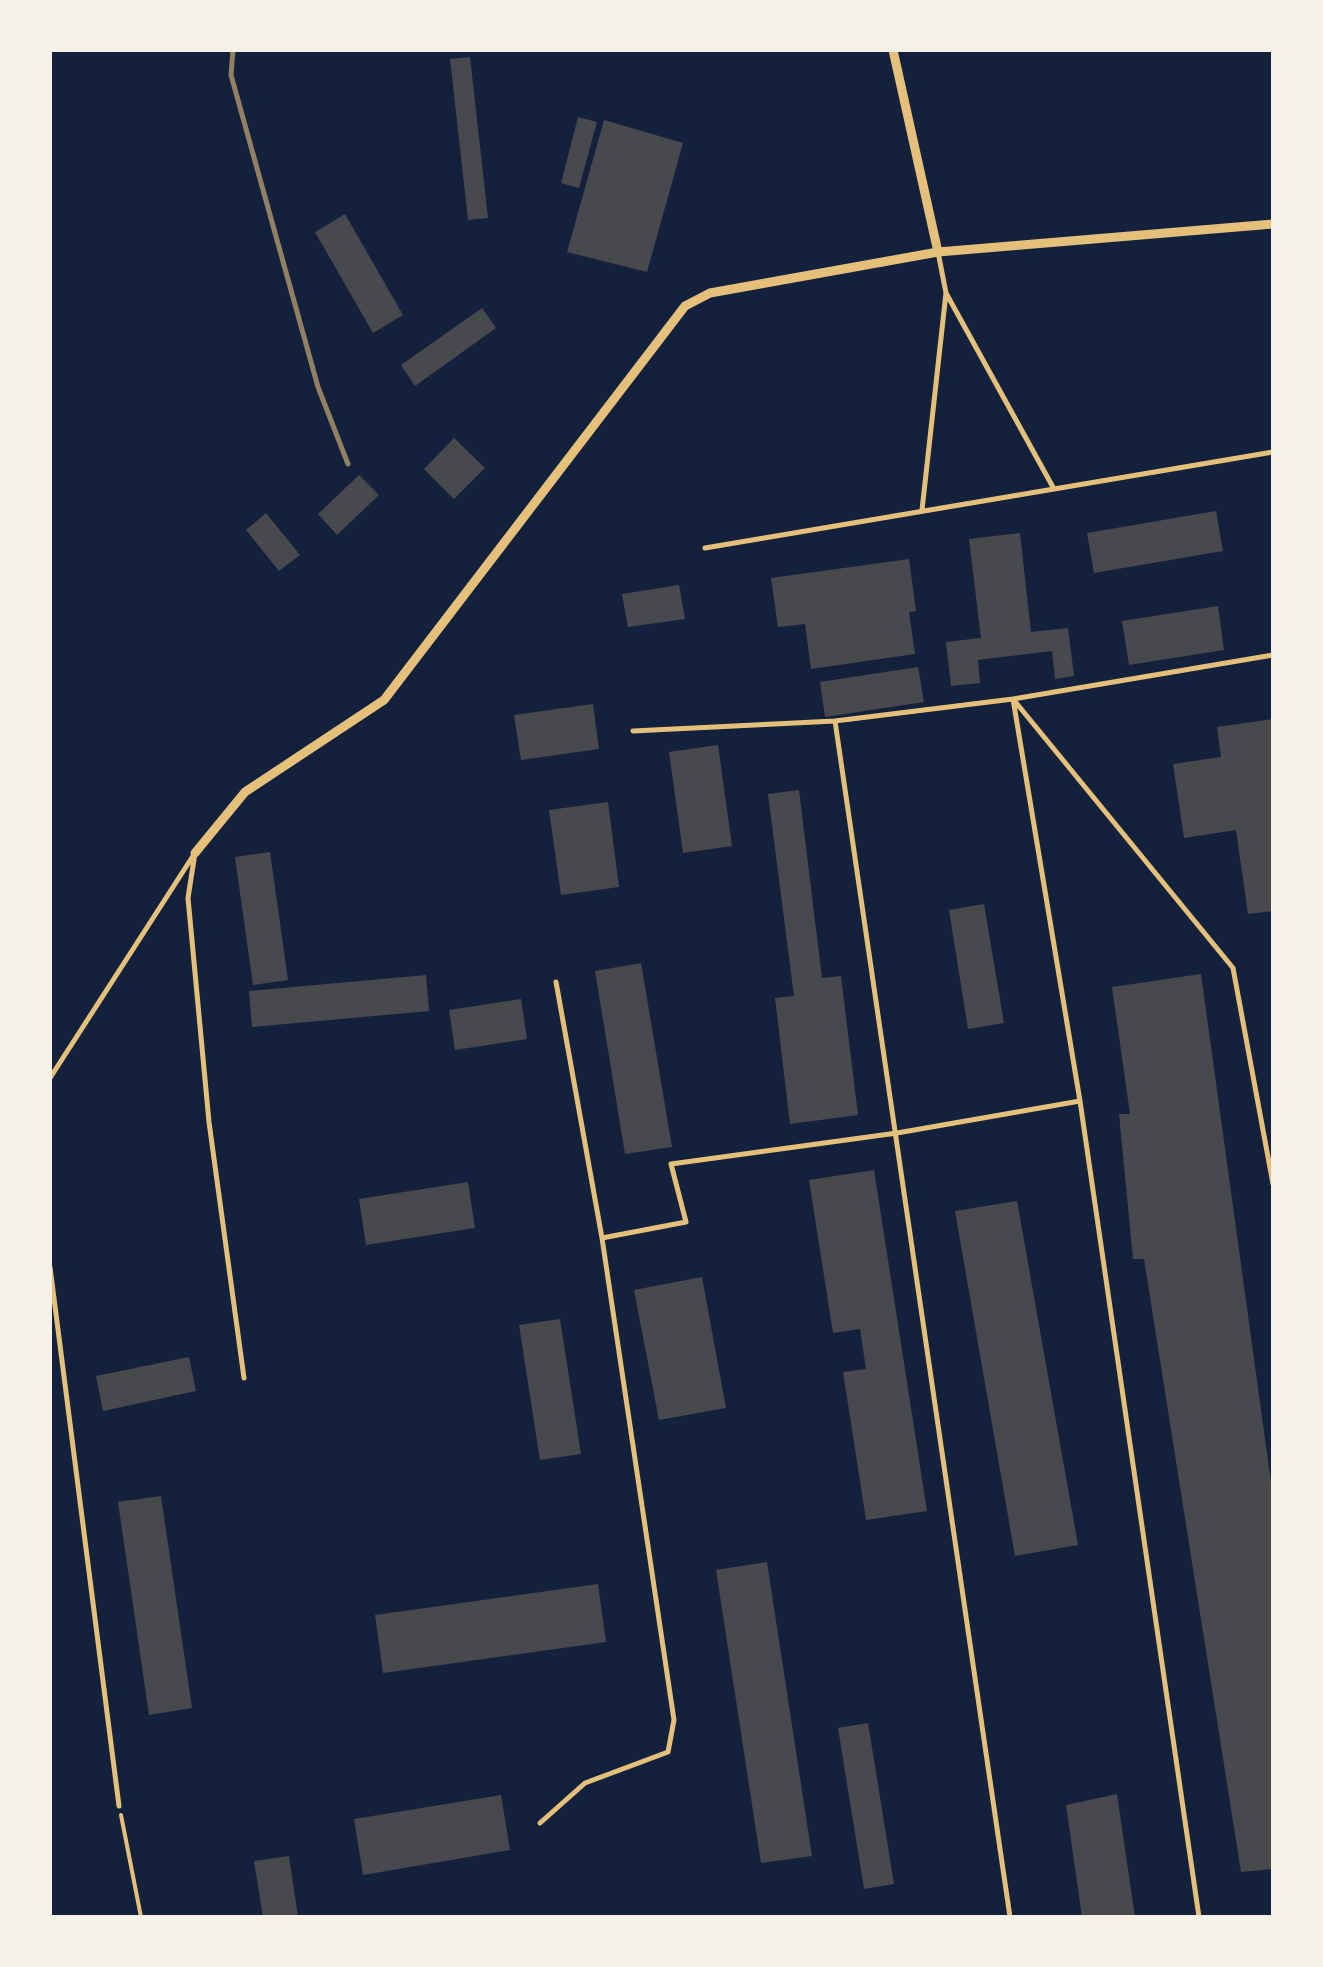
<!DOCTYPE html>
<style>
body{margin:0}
#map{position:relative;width:1323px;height:1967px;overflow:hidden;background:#14213d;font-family:"Roboto Condensed",sans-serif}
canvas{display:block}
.frame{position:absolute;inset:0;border:52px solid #f6f1e7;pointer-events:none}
</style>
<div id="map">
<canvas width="1323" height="1967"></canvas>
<div class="frame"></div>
</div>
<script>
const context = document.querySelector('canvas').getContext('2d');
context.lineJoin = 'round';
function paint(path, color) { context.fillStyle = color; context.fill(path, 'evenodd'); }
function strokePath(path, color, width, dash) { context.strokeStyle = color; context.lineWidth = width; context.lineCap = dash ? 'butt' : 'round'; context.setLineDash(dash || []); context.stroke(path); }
const building = new Path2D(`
 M470 57 488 218 468 220 450 59Z
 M578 117 597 122 579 188 561 183Z
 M604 120 683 143 647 272 567 252Z
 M345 214 403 315 373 333 315 232Z
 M482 308 496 328 415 386 401 365Z
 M454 438 485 468 454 499 424 469Z
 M359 475 379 495 337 535 318 514Z
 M1216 511 1223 551 1094 573 1087 533Z
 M266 513 300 555 279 571 246 530Z
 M1020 533 1031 632 1068 628 1074 676 1055 679 1052 651 978 660 980 683 951 686 946 642 981 638 969 539Z
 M909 559 916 611 909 612 915 654 811 669 805 624 778 627 771 578Z
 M679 585 685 619 628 627 622 594Z
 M1218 606 1224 650 1129 665 1122 621Z
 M918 667 924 702 825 717 820 682Z
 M593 704 599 749 521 760 514 715Z
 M1273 719V911L1248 914 1236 830 1184 838 1173 764 1221 757 1217 727Z
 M718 745 732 846 683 853 669 752Z
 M799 790 822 978 841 976 858 1115 790 1124 775 998 794 996 768 794Z
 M608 802 619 887 561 895 549 810Z
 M270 852 288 980 253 985 235 857Z
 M984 904 1004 1023 968 1029 949 910Z
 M641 963 672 1147 625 1154 595 971Z
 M1201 974 1273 1497V1869L1241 1872 1144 1259H1133L1119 1114H1130L1112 987Z
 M426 975 429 1011 252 1027 249 991Z
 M521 999 527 1039 455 1050 449 1010Z
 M874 1170 927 1511 866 1520 843 1372 866 1369 860 1329 833 1333 809 1180Z
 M468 1182 475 1228 366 1245 359 1199Z
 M1017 1201 1078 1545 1015 1556 955 1211Z
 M702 1277 726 1408 659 1420 634 1290Z
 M560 1319 581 1454 540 1460 519 1325Z
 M189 1357 196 1391 103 1411 96 1376Z
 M161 1496 192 1708 149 1715 118 1502Z
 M767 1562 812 1856 761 1863 716 1570Z
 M598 1584 606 1642 383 1673 375 1615Z
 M868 1723 894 1884 864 1889 838 1728Z
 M1117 1794 1135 1917H1082L1066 1805Z
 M501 1795 510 1850 363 1875 354 1819Z
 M289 1856 298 1917H263L254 1861Z`);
const path = new Path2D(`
 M121 1815 141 1917`);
const service = new Path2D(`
 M938 252 946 293
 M922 510 946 293 1054 489
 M705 548 1273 452
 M633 731 835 721
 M195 853 188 898 209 1122 244 1378
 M556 982 602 1238
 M50 1078 193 856
 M1080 1101 1199 1917
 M50 1267 119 1806
 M540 1823 585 1783 668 1752 674 1720 602 1238 686 1222 671 1164 897 1133 1080 1101 1013 699 1273 655
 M1010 1917 835 721 1013 699 1233 968 1273 1184`);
const minor = new Path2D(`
 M893 50 938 252
 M195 853 245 792 384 700 685 306 710 293 938 252 1273 224`);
const rail = new Path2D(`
 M233 50 231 75 318 387 348 464`);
paint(building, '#48494c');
strokePath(path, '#e5c07b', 4);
strokePath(service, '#e5c07b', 5);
strokePath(minor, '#e5c07b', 9);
strokePath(rail, '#918062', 5);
</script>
